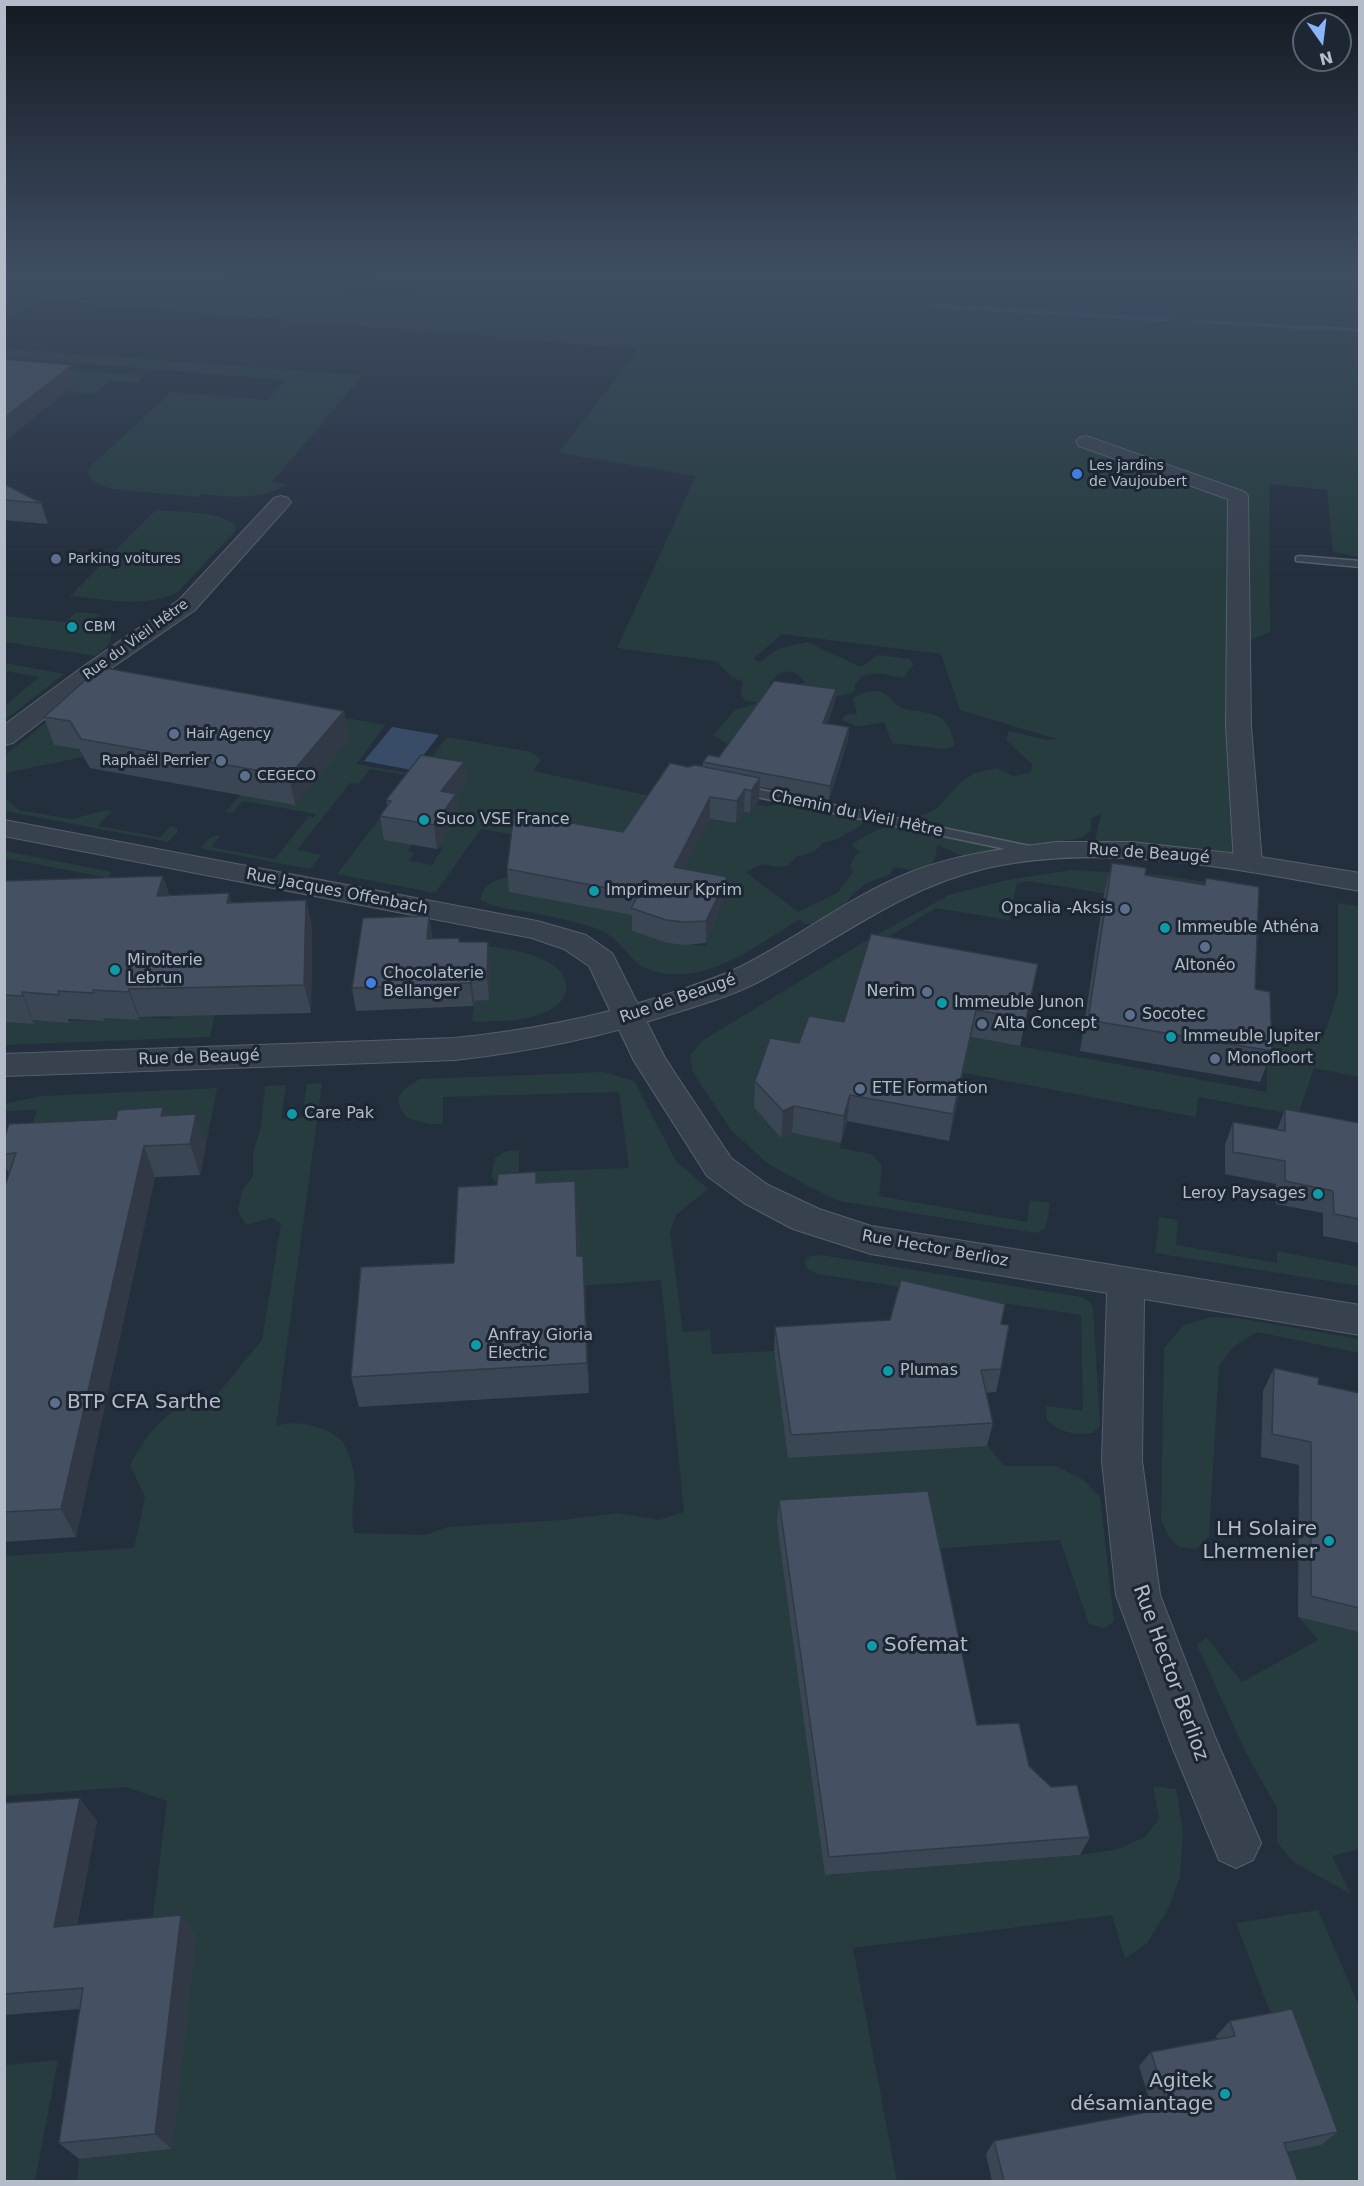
<!DOCTYPE html>
<meta charset="utf-8">
<style>
body{margin:0}
#map{position:relative;width:1364px;height:2186px;overflow:hidden;background:#242f3e;font-family:"DejaVu Sans",sans-serif}
canvas{display:block}
.frame{position:absolute;inset:0;border:6px solid #b4bcc9;pointer-events:none}
.north{position:absolute;left:1292px;top:12px;width:60px;height:60px;box-sizing:border-box;background:#1d2633;border:2px solid #59626f;border-radius:50%;rotate:166deg;font-size:16px;font-weight:700;line-height:24px;text-align:center;color:#b4bcc9}
.north::after{content:'';display:block;margin:auto;width:21px;height:27px;background:#8ab4f8;clip-path:polygon(50% 0,100% 100%,50% 72%,0 100%)}
</style>
<div id="map">
<canvas width="1364" height="2186"></canvas>
<div class="frame"></div>
<div class="north">N</div>
</div>
<script>
const context = document.querySelector('canvas').getContext('2d');
context.lineJoin = 'round';
function paint(path, color) { context.fillStyle = color; context.fill(path, 'evenodd'); }
function strokePath(path, color, width, dash) { context.strokeStyle = color; context.lineWidth = width; context.lineCap = dash ? 'butt' : 'round'; context.setLineDash(dash || []); context.stroke(path); }
function label(font, color, halo, rows, align = 'center') {
  context.font = font + ' "DejaVu Sans",sans-serif'; context.lineWidth = 6; context.setLineDash([]); context.textBaseline = 'middle'; context.strokeStyle = halo; context.fillStyle = color; for (const [text, x, y, turn = 0] of rows) {
    context.save(); context.translate(x, y); context.rotate((+turn || 0) * Math.PI / 180); context.textAlign = isNaN(turn) ? turn : align; if (halo) context.strokeText(text, 0, 0); context.fillText(text, 0, 0); context.restore();
  }
}
const green = new Path2D(`
 M5 271H184L290 286 407 295 420 283 348 278 354 271H1359V557L1333 552 1327 490 1269 484 1270 632 1237 645 1248 863 1093 849 1101 814 1091 818V830L1081 838 966 857 937 845C936 876 916 871 893 867L890 874C883 878 875 879 868 883 843 895 840 931 803 923L800 919C755 946 697 994 641 966 637 964 635 960 631 957 620 943 609 932 592 927 573 921 554 917 534 913 517 910 497 909 481 900 481 883 498 880 512 875L516 835 481 829 435 893 337 874 387 809 412 844 408 851 414 853 409 861 432 865 443 848 422 844 466 785 370 769 358 784 350 783 297 850 321 855 310 869 200 848C206 842 210 834 220 836L211 847 275 859 309 816 313 818 316 814 243 801 232 813 225 812 240 795 349 739 54 745 78 749 83 757 5 773V755L107 674 385 725 357 764 418 775 447 737 531 752 539 758 540 761 533 771 655 797 702 817 722 822 724 820 736 823 744 812 750 813 756 804 768 806 786 802 854 816 862 820V825L838 839 823 843 814 852 796 857 788 866 776 867 763 864 746 872 798 912 839 892C842 883 850 879 853 871L850 866 855 855 861 853 851 845C865 836 882 824 899 827L905 818C948 815 940 795 970 776 977 771 988 770 997 768L1013 776 1029 773 1032 769V764L1006 740 1009 731 1046 740 1057 739 960 710 941 654 782 634 753 659 760 662 778 649 807 642 861 667 878 655 909 659 914 664 903 678 879 673 861 676 855 685V691C835 700 822 699 803 688L804 682C795 667 779 669 770 683L773 691 730 746 713 735 735 710 753 705 757 702 745 701 740 692 743 682 732 677 718 664 720 662 617 648 696 476 559 453 638 349 41 300 5 319ZM726 900 705 946 667 943 632 931 640 917Z
 M5 349 363 375 272 482 286 484C265 501 227 497 202 494L199 497 111 489 93 482 88 473 90 467 171 392 268 400 284 380 5 357Z
 M4 365 134 375 140 377 139 383 109 381 95 394 67 392 77 383Z
 M156 510C175 512 226 511 236 527L235 531 178 592C145 609 105 599 70 596Z
 M76 612 100 614 96 619 111 629C113 643 106 647 96 656L5 642V616L66 622Z
 M5 663 64 674 5 720V706L39 677 5 671Z
 M878 691C891 695 890 701 900 707 905 710 913 710 918 711 944 715 949 721 955 746L944 749 892 743 884 722 858 727 842 720 845 715 857 714 853 698 866 692Z
 M5 798 19 810 72 819 106 810 112 811 98 826 160 837 171 826 177 828V833L168 842 5 811Z
 M4 851H5L112 872 108 878 5 858Z
 M1071 870 1162 875 1250 889 1137 899 1028 881 1017 883 1009 920 936 908 888 937 852 1015 1267 1092V1030L1323 1038 1338 993V903L1359 906V1077L1314 1068 1298 1115 1198 1097 1196 1117 807 1043 792 1133 841 1143 840 1148 871 1154 882 1165 879 1196 1027 1222 1030 1200 1050 1203 1046 1228 1036 1233 839 1201 808 1186 767 1163 731 1130 692 1071 690 1055 702 1041 864 942 949 895 1007 880Z
 M476 945C499 947 565 954 566 985 567 995 561 1003 553 1008 531 1022 498 1021 472 1022L474 1001 489 999 491 965Z
 M215 1014 210 1037 5 1045 4 1022 34 1024 33 1020 103 1021V1018L139 1020V1017L172 1019 171 1016Z
 M604 1072 634 1081 676 1161 708 1189 676 1215 670 1232 683 1332 710 1330 712 1354 774 1351 789 1458 987 1445 1004 1466H1056L1085 1481 1100 1497 1114 1621 1105 1628 1089 1624 1060 1540 931 1549 826 1875 1080 1855 1118 1849 1145 1837 1159 1819 1153 1786 1176 1789 1183 1832 1180 1877 1168 1909 1147 1943 1125 1959 1112 1915 853 1948 897 2181H77L79 2159 172 2149 150 1940 167 1801 126 1787 5 1796V1556L134 1548 145 1497 130 1465C141 1444 159 1417 182 1406 190 1402 201 1403 210 1403L262 1340 281 1224 272 1218 246 1225 238 1211 242 1191 253 1176V1153L261 1127 265 1086 286 1085 281 1119 302 1118 307 1084 322 1083 276 1426C295 1419 327 1426 342 1441 346 1447 353 1465 354 1472 357 1492 349 1512 354 1533L426 1535 447 1527 562 1520 617 1513 659 1520 684 1512 661 1280 579 1286 504 1190 491 1177 495 1158 507 1151 519 1150V1172L629 1168 619 1092 443 1097V1124H429L407 1118C390 1097 401 1090 420 1079Z
 M217 1088 206 1145 23 1155 37 1110 5 1111V1104L41 1096Z
 M1159 1217 1178 1220 1176 1245 1277 1263V1251L1359 1267V1286L1155 1253Z
 M821 1255 1081 1297 1090 1302 1093 1308 1100 1425 1093 1433C1075 1436 1061 1433 1047 1420L1046 1406 1083 1411 1081 1315 817 1274 808 1269 804 1262 810 1256Z
 M1211 1317 1237 1318 1359 1339V1353L1257 1332 1234 1346 1219 1366 1209 1536 1196 1549 1179 1547 1169 1537 1161 1520 1164 1348 1184 1325Z
 M1298 1617 1359 1632V1849L1332 1856 1351 1894 1293 1862 1277 1842V1808L1246 1753 1197 1645 1206 1637 1242 1682 1318 1640Z
 M1318 1910 1359 2006V2181H1277L1268 2156 1321 2144 1236 1923Z
 M58 2060 35 2181H5V2065Z`);
const water = new Path2D(`
 M392 727 439 735 412 770 364 761Z`);
const stream = new Path2D(`
 M932 304 1169 318 1172 320 1169 322 930 307Z
 M1193 320 1360 328V332L1191 323Z`);
const service = new Path2D(`
 M1300 556 1360 561V567L1296 561V557Z
 M738 785 1039 848 1046 852 1039 856 733 792 731 789Z`);
const minor = new Path2D(`
 M1086 436 1245 492 1248 496 1251 726 1262 863 1258 869 1248 871 1238 869 1234 863 1226 726 1228 499 1079 446 1076 442 1079 438Z
 M281 496 288 498 291 502 288 506 195 610 100 676 13 743 4 745V725L84 666 179 600 274 498Z
 M4 820 537 921 586 935 612 953 665 1058 731 1158 768 1185 819 1209 871 1226 1360 1305V1335L1144 1299 1142 1461 1160 1595 1215 1737 1261 1843 1253 1860 1236 1868 1219 1860 1171 1744 1116 1595 1102 1461 1107 1293 871 1254 793 1229 744 1203 707 1176 634 1061 589 966 564 949 532 938 4 836Z`);
const tertiary = new Path2D(`
 M1057 842H1131L1248 855 1360 873V891C1239 870 1109 841 987 868 901 888 838 940 762 980 736 994 706 1003 678 1012 602 1037 534 1051 455 1060L4 1076V1054L455 1038C525 1031 592 1018 659 997 686 988 715 979 740 967 798 938 850 896 911 872 957 854 1008 848 1057 842Z`);
const wall = new Path2D(`
 M4 484 41 503 48 524 4 520Z
 M836 689 835 702 827 724 849 727 848 740 829 800 760 787 759 800 750 813 744 812 736 823 710 819 684 869 727 877 726 899 706 943 685 945 667 943 632 931V915L509 892 507 869 623 832 688 767 703 766V762L719 757Z
 M344 711 349 739 295 805 90 768 79 749 54 745 44 717Z
 M464 762 466 785 457 798 459 817 437 849 384 840 380 816 387 807 386 800Z
 M1112 863 1145 875 1204 885 1206 878 1255 989 1272 1051 1260 1082 1080 1051 1104 893Z
 M163 876 169 895 232 903 306 900 312 928 311 1013 139 1017V1020L103 1018 104 1021 68 1019 69 1023 33 1020 34 1024 4 1022V881Z
 M433 939 460 942 491 965 489 1000 474 1001 473 1006 356 1011 352 988Z
 M1038 964 1020 1046 971 1037 949 1141 847 1121 841 1143 792 1133 781 1138 754 1107 755 1081 799 1043 844 1022Z
 M163 1107 166 1116 206 1145 200 1175 155 1177 76 1537 4 1542V1189L9 1174 4 1164V1139L116 1119Z
 M1285 1109 1359 1123V1243L1323 1236V1213L1276 1204V1184L1225 1174V1145L1233 1122 1277 1130Z
 M536 1172 537 1182 575 1181 578 1211 579 1256 585 1286 589 1393 359 1407 351 1377 454 1263 497 1185Z
 M1001 1324V1369L996 1392 986 1393 993 1423 987 1446 788 1458 774 1351 775 1327Z
 M1274 1368 1318 1384 1359 1393V1632L1298 1617 1299 1465 1261 1457 1263 1391Z
 M779 1500 977 1725 1029 1766 1090 1837 1080 1855 825 1875 777 1523Z
 M4 1803 97 1821 77 1925 181 1915 196 1936 172 2149 79 2159 59 2143 80 2009 4 2015Z
 M1230 2021 1338 2132 1321 2145 1287 2152 1298 2181H992L986 2154 994 2141 1153 2111 1139 2066 1151 2052 1217 2039 1216 2036Z`);
const shadedWall = new Path2D(`
 M72 365 77 383 4 442V418Z
 M836 689 835 702 822 737 823 723Z
 M344 711 349 739 295 805 289 776Z
 M849 727 848 740 829 800 830 786Z
 M464 762 466 785 457 798 459 817 437 849 434 825 441 791Z
 M760 778 759 800 750 813 751 791Z
 M745 789 744 812 736 823 737 801Z
 M710 797V819L674 889V867Z
 M163 876 171 904 157 896Z
 M727 877 726 899 706 943V921Z
 M229 893 237 921 227 903Z
 M306 900 312 928 311 1013 304 985Z
 M429 916 433 938 427 939Z
 M488 942 491 965 489 1000 487 977Z
 M471 978 474 1001 473 1006 470 983Z
 M129 989 139 1017V1020L129 992Z
 M22 992 33 1020 34 1024 23 996Z
 M976 1010 971 1037 949 1141 953 1114Z
 M850 1095 847 1121 841 1143 844 1116Z
 M794 1106 792 1133 781 1138 783 1111Z
 M163 1107 174 1138 161 1116Z
 M196 1114 206 1145 200 1175 190 1144Z
 M144 1146 155 1177 76 1537 61 1509Z
 M575 1181 578 1211 579 1286 577 1256Z
 M583 1256 585 1286 589 1393 587 1363Z
 M80 1798 97 1821 72 1948 54 1927Z
 M181 1915 196 1936 172 2149 155 2134Z`);
const building = new Path2D(`
 M4 359 72 365 4 418Z
 M4 484 41 503 4 500Z
 M100 667 344 711 289 776 81 739 70 721 44 717Z
 M774 681 836 689 823 723 849 727 830 786 703 762 708 755 719 757Z
 M421 755 464 762 441 791 456 794 434 825 380 816 391 801 386 800Z
 M670 763 688 767 695 765 760 778 751 791 745 789 737 801 710 797 674 867 727 877 706 921 685 922 666 920 631 908 639 894 507 869 514 813 623 832Z
 M1112 863 1146 868 1145 875 1205 885 1206 878 1259 887 1255 989 1270 992 1272 1051 1088 1020Z
 M163 876 157 896 229 893 227 903 306 900 304 985 129 989V992L93 990 94 993 58 991 59 995 22 992 23 996 4 995V881Z
 M429 916 427 939 459 938V942H488L487 977 471 978 470 983 352 988 363 918Z
 M871 934 1038 964 1026 1019 976 1010 953 1114 850 1095 844 1116 794 1106 783 1111 755 1081 770 1038 799 1043 809 1016 844 1022Z
 M163 1107 161 1116 196 1114 190 1144 144 1146 61 1509 4 1512V1189L16 1153 4 1154V1139L9 1124 116 1119 118 1110Z
 M1285 1109 1359 1123V1219L1334 1214 1333 1191 1285 1181V1161L1233 1152V1122L1285 1131Z
 M536 1172V1183L575 1181 577 1256H583L587 1363 351 1377 361 1267 454 1263 458 1187 497 1185 498 1174Z
 M901 1280 1005 1304 1001 1324 1009 1325 1001 1369 981 1370 993 1423 791 1435 775 1327 890 1320Z
 M1274 1368 1319 1378 1318 1384 1359 1393V1608L1311 1596V1442L1272 1434Z
 M928 1491 977 1725 1019 1723 1029 1766 1051 1787 1077 1785 1090 1837 829 1857 779 1500Z
 M80 1798 54 1927 181 1915 155 2134 59 2143 83 1988 4 1994V1803Z
 M1292 2009 1338 2132 1284 2143 1298 2181H1004L994 2141 1169 2108 1151 2052 1235 2036 1230 2021Z`);
const markers = [
 [1077,474,6,"#3f7fe0"],
 [56,559,6,"#5c6f8a"],
 [72,627,6,"#0f9aa8"],
 [174,734,6,"#5c6f8a"],
 [221,761,6,"#5c6f8a"],
 [245,776,6,"#5c6f8a"],
 [424,820,6,"#0f9aa8"],
 [594,891,6,"#0f9aa8"],
 [1125,909,6,"#5c6f8a"],
 [1165,928,6,"#0f9aa8"],
 [1205,947,6,"#5c6f8a"],
 [115,970,6,"#0f9aa8"],
 [371,983,6,"#3f7fe0"],
 [927,992,6,"#5c6f8a"],
 [942,1003,6,"#0f9aa8"],
 [1130,1015,6,"#5c6f8a"],
 [982,1024,6,"#5c6f8a"],
 [1171,1037,6,"#0f9aa8"],
 [1215,1059,6,"#5c6f8a"],
 [860,1089,6,"#5c6f8a"],
 [292,1114,6,"#0f9aa8"],
 [1318,1194,6,"#0f9aa8"],
 [476,1345,6,"#0f9aa8"],
 [888,1371,6,"#0f9aa8"],
 [55,1403,6,"#5c6f8a"],
 [1329,1541,6,"#0f9aa8"],
 [872,1646,6,"#0f9aa8"],
 [1225,2094,6,"#0f9aa8"]
];
const farPoinames = [
 ["Les jardins",1089,466],
 ["de Vaujoubert",1089,482],
 ["Parking voitures",68,559],
 ["CBM",84,627],
 ["Hair Agency",186,734],
 ["Raphaël Perrier",209,761,"right"],
 ["CEGECO",257,776]
];
const farStreetnames = [
 ["Rue du Vieil Hêtre",136,640,-36]
];
const streetNames = [
 ["Chemin du Vieil Hêtre",857,814,12],
 ["Rue de Beaugé",1149,854,4],
 ["Rue Jacques Offenbach",337,892,11],
 ["Rue de Beaugé",678,999,-19],
 ["Rue de Beaugé",199,1058,-2],
 ["Rue Hector Berlioz",935,1249,10]
];
const poiNames = [
 ["Suco VSE France",436,820],
 ["Imprimeur Kprim",606,891],
 ["Opcalia -Aksis",1113,909,"right"],
 ["Immeuble Athéna",1177,928],
 ["Miroiterie",127,961],
 ["Lebrun",127,979],
 ["Altonéo",1205,966,"center"],
 ["Chocolaterie",383,974],
 ["Bellanger",383,992],
 ["Nerim",915,992,"right"],
 ["Immeuble Junon",954,1003],
 ["Socotec",1142,1015],
 ["Alta Concept",994,1024],
 ["Immeuble Jupiter",1183,1037],
 ["Monofloort",1227,1059],
 ["ETE Formation",872,1089],
 ["Care Pak",304,1114],
 ["Leroy Paysages",1306,1194,"right"],
 ["Anfray Gioria",488,1336],
 ["Electric",488,1354],
 ["Plumas",900,1371]
];
const nearPoinames = [
 ["BTP CFA Sarthe",67,1403],
 ["LH Solaire",1317,1530,"right"],
 ["Lhermenier",1317,1553,"right"],
 ["Sofemat",884,1646],
 ["Agitek",1213,2082,"right"],
 ["désamiantage",1213,2105,"right"]
];
const nearStreetnames = [
 ["Rue Hector Berlioz",1170,1673,70]
];
paint(green, '#263c3f');
paint(water, '#394c67');
paint(stream, '#394c67');
strokePath(service, '#565f6c', 3);
strokePath(minor, '#565f6c', 2);
strokePath(tertiary, '#565f6c', 2);
paint(service, '#38414e');
paint(minor, '#38414e');
paint(tertiary, '#38414e');
paint(wall, '#3b4654');
paint(shadedWall, '#303945');
paint(building, '#455162');
strokePath(building, '#303945', 1.5);
const sky = context.createLinearGradient(0, 0, 0, 577);
sky.addColorStop(0, '#141a22');
sky.addColorStop(0.47, '#3f4d63');
sky.addColorStop(1, '#3f4d6300');
context.fillStyle = sky;
context.fillRect(0, 0, 1364, 577);
for (const [x, y, r, color] of markers) { const dot = new Path2D(); dot.arc(x, y, r, 0, 2 * Math.PI); context.fillStyle = color; context.fill(dot); strokePath(dot, '#1d2633', 2); }
label('14px', '#b4bcc9', '#1d2633', farPoinames, 'left');
label('14px', '#b4bcc9', '#1d2633', farStreetnames);
label('16px', '#b4bcc9', '#1d2633', streetNames);
label('16px', '#b4bcc9', '#1d2633', poiNames, 'left');
label('20px', '#b4bcc9', '#1d2633', nearPoinames, 'left');
label('20px', '#b4bcc9', '#1d2633', nearStreetnames);
</script>
